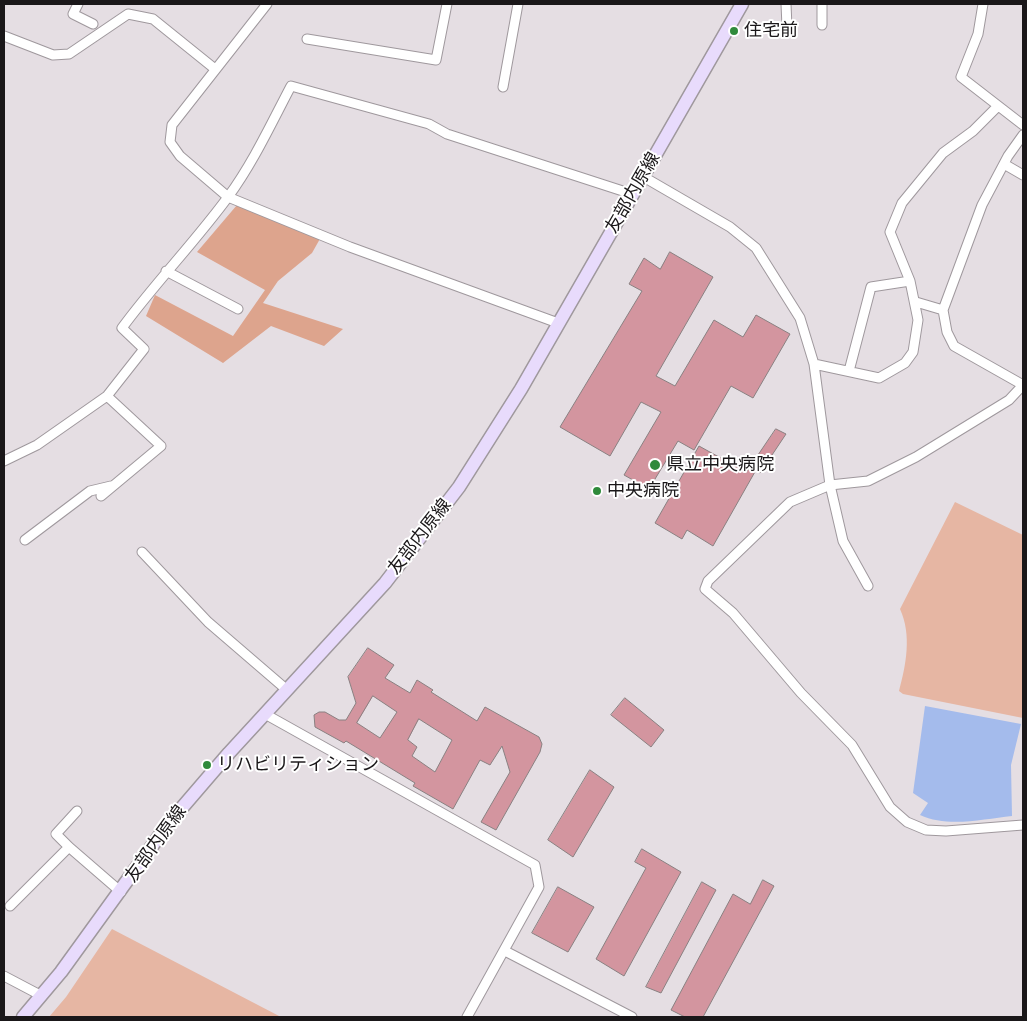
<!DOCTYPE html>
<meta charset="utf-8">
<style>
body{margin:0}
#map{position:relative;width:1027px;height:1021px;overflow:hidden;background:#e5dee3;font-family:"Libre Baskerville",serif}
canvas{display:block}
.frame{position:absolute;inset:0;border:5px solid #1a1719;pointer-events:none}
</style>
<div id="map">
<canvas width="1027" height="1021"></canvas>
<div class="frame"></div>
</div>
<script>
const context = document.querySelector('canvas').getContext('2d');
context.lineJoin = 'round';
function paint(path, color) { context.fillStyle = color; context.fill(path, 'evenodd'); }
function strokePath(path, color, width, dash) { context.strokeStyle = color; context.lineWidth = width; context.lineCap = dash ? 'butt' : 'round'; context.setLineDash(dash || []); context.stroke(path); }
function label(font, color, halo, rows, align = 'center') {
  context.font = font + ' "Libre Baskerville","Noto Sans JP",serif'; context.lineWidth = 4; context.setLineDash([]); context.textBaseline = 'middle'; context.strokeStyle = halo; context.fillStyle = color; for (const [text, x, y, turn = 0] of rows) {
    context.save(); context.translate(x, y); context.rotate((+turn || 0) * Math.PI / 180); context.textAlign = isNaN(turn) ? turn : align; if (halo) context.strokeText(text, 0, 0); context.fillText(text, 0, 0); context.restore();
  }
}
const green = new Path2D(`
 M955 502 1023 535V718L903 694 899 691C906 665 912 635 900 609Z
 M112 929 281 1017H49L66 997Z`);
const forest = new Path2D(`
 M237 205 321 237 312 253 278 281 263 303 343 329 324 346 271 326 223 363 146 316 155 295 233 336 265 290 197 252Z`);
const water = new Path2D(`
 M925 706 1021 724 1011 765 1012 816C983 819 948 828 920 815L928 803 913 793Z`);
const building = new Path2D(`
 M670 252 713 277 656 376 675 386 714 320 743 337 756 315 790 334 753 398 731 386 694 450 678 441 649 489 624 475 661 412 641 402 610 456 560 427 642 291 629 284 644 258 660 269Z
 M776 429 786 434 760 473 756 470 713 546 687 530 682 539 655 523 699 446 746 472Z
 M368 648 394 665 385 678 410 693 417 680 433 690 431 692 477 721 485 707 539 737 542 744 540 752 496 830 481 822 510 772 502 746 490 765 480 760 453 809 413 786 415 783 346 741 344 743 315 727 314 715 319 712H325L339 720H346L356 703 348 677ZM373 696 397 712 380 738 357 723ZM419 719 452 740 435 772 412 756 417 747 408 740Z
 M625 698 664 730 651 747 611 715Z
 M590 770 614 787 573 857 548 840Z
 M642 849 681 872 624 976 596 959 646 868 635 862Z
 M763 880 774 886 703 1017H685L671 1010 733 894 750 904Z
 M702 882 716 890 661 993 646 987Z
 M558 887 594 907 568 952 532 933Z`);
const minor = new Path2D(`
 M78 4 73 14 93 24
 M267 4 172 125 170 142 180 156 228 197 350 247 558 323
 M786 4 787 27
 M822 4V25
 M983 4 978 34 961 77 1023 125
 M4 36 53 55 69 54 128 14 153 19 215 69
 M307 39 436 60 447 4
 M503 87 518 4
 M1023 135 1008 156 982 205 943 310 947 332 954 346 1023 385
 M1004 164 1023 175
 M642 176 730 227 756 248 800 318 814 364 830 485 843 541 868 586
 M166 271 238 309
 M916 302 943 310
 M814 364 879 378 905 363 913 352 918 320 910 281 890 232 902 203 943 153 973 131 998 106
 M849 371 871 287 910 281
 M1023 385 1009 400 916 457 868 481 830 485 790 502 708 581 705 589 733 613 801 693 852 745 890 807 907 822 926 830 946 831 1023 825
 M4 461 37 445 107 396 144 349 122 328C155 283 195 242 228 197 253 163 271 124 291 86L429 124 447 134 632 194
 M101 496 161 446 107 396
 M25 540 90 491 111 486
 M142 552 208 622 287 690
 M265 714 535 865 539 887 467 1017
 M77 811 56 834 69 847 121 892
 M10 906 69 847
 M505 951 632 1017
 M4 976 42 996`);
const secondary = new Path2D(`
 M23 1017 61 972 168 824 229 753 385 583 459 487 521 389 742 4`);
const markers = [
 [734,31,5,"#2f8a3b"],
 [655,465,6,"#2f8a3b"],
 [597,491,5,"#2f8a3b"],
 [207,765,5,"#2f8a3b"]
];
const poiNames = [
 ["住宅前",744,31],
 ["県立中央病院",666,465],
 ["中央病院",607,491],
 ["リハビリティション",217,765]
];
const streetNames = [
 ["友部内原線",633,193,-60],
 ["友部内原線",420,537,-52],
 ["友部内原線",156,844,-54]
];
paint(green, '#e6b6a3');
paint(forest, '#dda48d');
paint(water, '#a4bbec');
paint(building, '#d3959f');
strokePath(building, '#898081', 1);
strokePath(minor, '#9f989d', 11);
strokePath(secondary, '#9f989d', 15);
strokePath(minor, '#fff', 9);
strokePath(secondary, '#e8dbfc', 12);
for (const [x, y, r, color] of markers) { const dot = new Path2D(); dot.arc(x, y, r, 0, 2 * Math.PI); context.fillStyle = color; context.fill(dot); strokePath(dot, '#fff', 2); }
label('18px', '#1a1719', '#fff', poiNames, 'left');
label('18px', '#1a1719', '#fff', streetNames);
</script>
